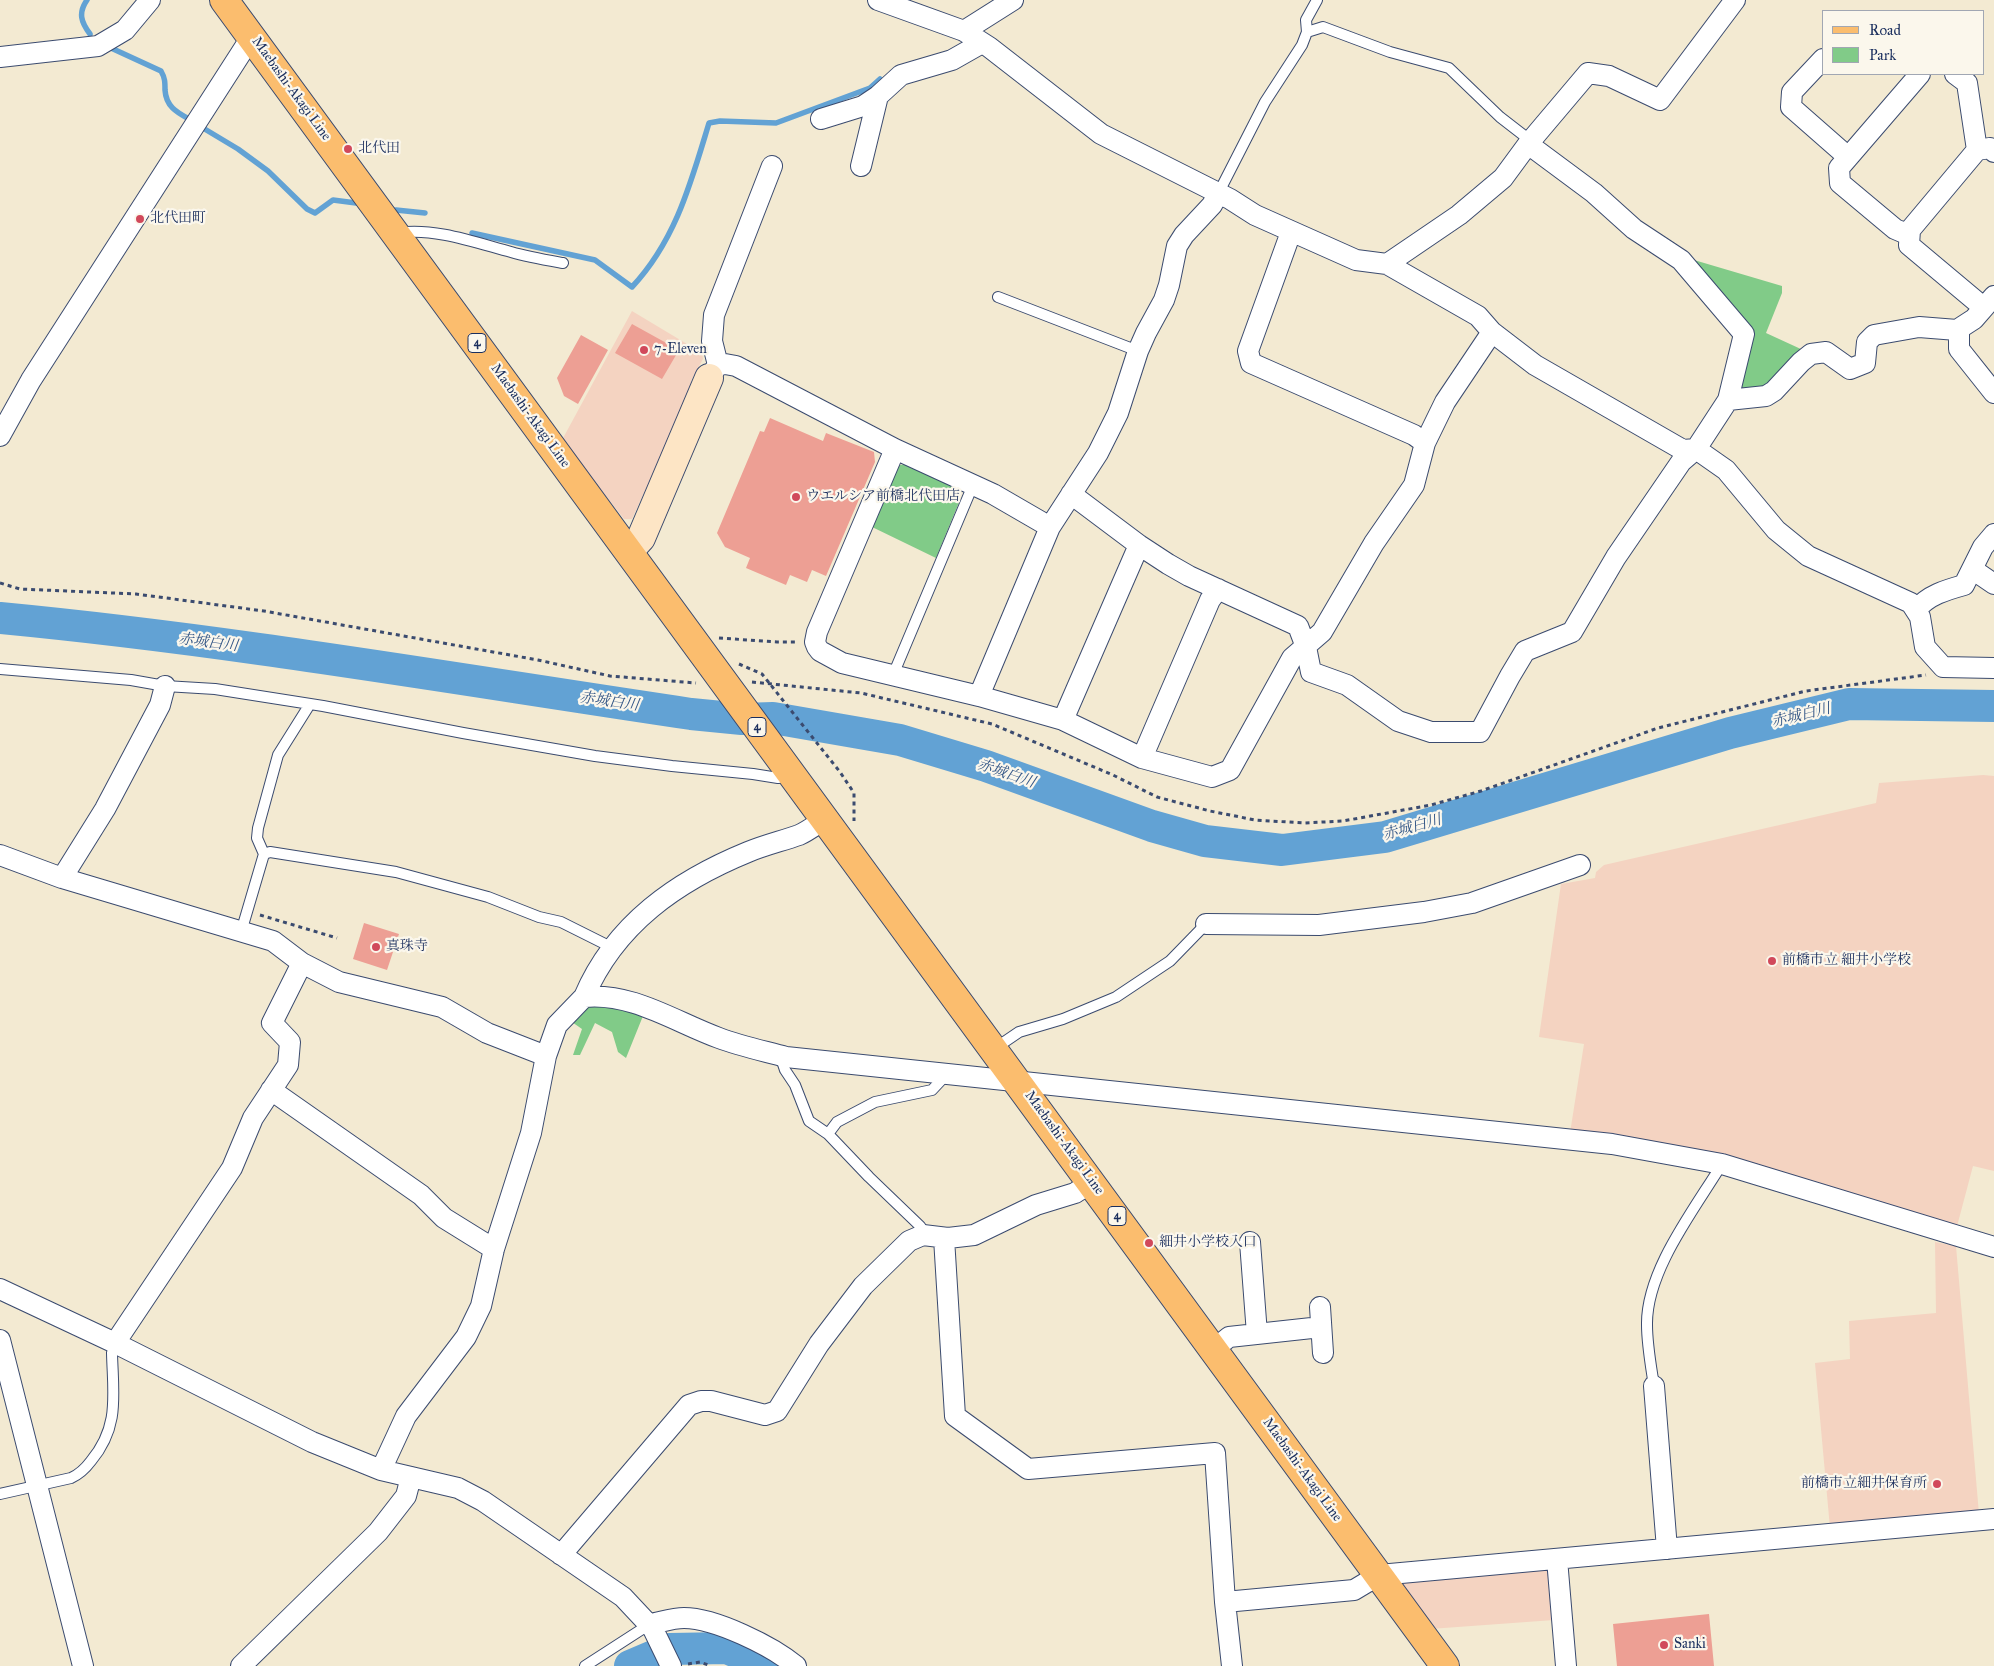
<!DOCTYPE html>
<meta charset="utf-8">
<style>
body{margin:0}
#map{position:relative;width:1994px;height:1666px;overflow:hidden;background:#f3ead2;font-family:"IM FELL Great Primer",serif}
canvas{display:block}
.legend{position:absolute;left:1822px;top:10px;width:162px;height:65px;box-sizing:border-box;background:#fbf7ec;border:1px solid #a1a7b3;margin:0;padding:6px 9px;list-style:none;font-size:15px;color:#1b2f5e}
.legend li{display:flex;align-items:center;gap:10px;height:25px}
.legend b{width:25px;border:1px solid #a1a7b3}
</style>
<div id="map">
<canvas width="1994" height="1666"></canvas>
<ul class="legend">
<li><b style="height:6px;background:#fbbd6e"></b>Road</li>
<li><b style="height:14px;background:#81cb88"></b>Park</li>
</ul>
</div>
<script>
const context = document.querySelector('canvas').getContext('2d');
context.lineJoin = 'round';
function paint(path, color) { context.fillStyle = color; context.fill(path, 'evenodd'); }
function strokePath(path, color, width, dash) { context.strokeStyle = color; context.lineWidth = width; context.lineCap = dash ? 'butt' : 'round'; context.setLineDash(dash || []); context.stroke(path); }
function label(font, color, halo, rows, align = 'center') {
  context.font = font + ' "IM FELL Great Primer","Noto Serif JP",serif'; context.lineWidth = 4.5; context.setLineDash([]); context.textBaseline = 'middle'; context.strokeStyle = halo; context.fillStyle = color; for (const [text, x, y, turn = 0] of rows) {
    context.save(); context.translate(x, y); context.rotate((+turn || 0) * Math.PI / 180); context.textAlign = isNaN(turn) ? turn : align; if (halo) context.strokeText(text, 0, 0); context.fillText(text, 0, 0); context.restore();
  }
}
const built = new Path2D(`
 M632 311 702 353 703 359 691 381 692 388 632 519H624L562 440Z
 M1983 775 1994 776V1171L1973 1166 1956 1230 1570 1133 1584 1044 1539 1037 1561 884 1595 878 1596 872 1604 865 1876 803 1879 783Z
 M1935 1242 1956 1246 1979 1514 1830 1528 1815 1363 1850 1359 1849 1321 1936 1313Z
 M1549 1564 1554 1620 1430 1629 1393 1577Z`);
const green = new Path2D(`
 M1694 260 1782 286V293L1766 333 1803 350 1773 382 1760 390 1731 394 1749 331 1695 266Z
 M907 464 956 488 960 493V500L936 558 870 526 894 471 900 465Z
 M591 1004 645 1011 626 1058 618 1052 612 1032 595 1023 580 1055H573L582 1029 569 1020Z`);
const stream = new Path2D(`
 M87 0C78 13 81 22 90 34
 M111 48 161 71C165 78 165 82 165 90 166 106 176 112 189 119
 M203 128 238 149 268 171 307 209 315 213 333 200 356 203
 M396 210 425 213
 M472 233 595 260 632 287C676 240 691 182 709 123L720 121 776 123 870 88 880 79`);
const river = new Path2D(`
 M0 618C231 640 461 680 691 714L742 719 773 718 900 740 986 766 1152 826 1205 841 1282 850 1385 837 1730 733 1849 704 1994 706
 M630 1666 670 1649 727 1648 768 1666`);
const building = new Path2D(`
 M632 324 679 350 662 379 615 353Z
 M581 335 608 350 578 404 564 396 557 378Z
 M770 418 823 441 826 433 874 452 875 462 826 576 812 570 807 582 790 575 786 585 746 568 750 558 725 547 717 533 760 431 764 432Z
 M364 923 399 934 387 970 353 959Z
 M1709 1614 1714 1666H1617L1613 1624Z`);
const path = new Path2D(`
 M0 583 20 589 136 594 264 611 538 660 610 676 696 683
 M719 638 777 642H797
 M739 664 762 674 840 772 854 793V821
 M752 682 861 693 992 724 1113 775 1157 797 1210 811 1255 820 1304 823 1343 821 1431 805 1481 791 1658 728 1806 691 1926 675
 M260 915 337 938
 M688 1664 700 1662 711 1666`);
const lane = new Path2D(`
 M1307 32 1323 27 1390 52 1449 68 1500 117 1531 141
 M1218 194 1265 102 1302 45 1307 32 1306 20 1317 0
 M398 233C433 227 477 243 511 252 528 257 546 260 563 263
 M998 297 1138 351
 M0 669 131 680 165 686 215 689 323 706 463 733 595 756 672 766 753 774 778 778 789 776
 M893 675 973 485
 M264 854 270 852 396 872 488 897 539 917 561 922 611 947
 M241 932 264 854 257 838 258 828 278 755 310 704
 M994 1049 1019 1032 1063 1019 1116 997 1170 961 1206 924
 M780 1055 785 1070 795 1085 809 1121 828 1134 869 1177 920 1226 926 1235
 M828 1134 837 1122 875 1102 932 1090 947 1074
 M1654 1386C1651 1366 1647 1345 1647 1325 1646 1271 1694 1210 1722 1164
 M0 1494 71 1478C80 1474 85 1469 91 1461 120 1426 113 1395 112 1353L115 1343
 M585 1666 650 1624`);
const street = new Path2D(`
 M878 0 964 31 989 47 1101 134 1230 199 1255 215 1356 260 1387 264 1478 316 1492 332 1535 365 1683 450 1696 449 1726 470 1776 530 1808 556 1911 603 1920 617 1925 647 1943 667 1994 668
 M964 31 1013 0
 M0 57 98 46 125 30 150 0
 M1823 59 1792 92 1791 107 1848 157
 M1955 74 1967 83 1977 150
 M821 119 863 106 878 96
 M861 166 878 96 901 75 952 60 982 43
 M1291 232 1248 351 1251 363 1414 435 1425 443
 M1909 235 1895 229 1840 183 1839 168 1920 74
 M1387 264 1459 215 1503 178 1528 144 1588 73 1609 76 1660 100 1735 0
 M1983 307 1909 245 1910 230 1977 150 1990 148 1994 152
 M1959 329V349L1994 393
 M718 365 712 341 714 315 772 166
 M709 378 718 365 725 364 736 366 895 449 993 494 1050 527
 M1728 400 1766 396 1774 391 1801 362 1811 354 1826 352 1850 369 1865 363 1867 342 1874 335 1919 327 1957 330 1974 319 1994 296
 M0 436 31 380 252 36
 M895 449 817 632 815 642 817 647 820 651 842 663 979 696 1050 527 1098 453 1118 413 1138 351 1146 333 1164 300 1169 285 1177 246 1184 235 1212 205 1218 194
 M1071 494 1139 545 1168 564 1189 576 1298 626 1306 647 1311 672 1347 685 1398 721 1431 732H1480L1510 676 1525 651 1572 632 1616 557 1681 462 1696 449 1728 400 1744 334 1681 260 1634 229 1594 193 1528 144
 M1972 569 1994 584
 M1916 610C1928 595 1946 590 1964 585L1983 547 1994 534
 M979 696 1063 720 1142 758 1212 777 1230 770 1292 658 1322 632 1374 543 1414 485 1425 443 1445 402 1492 332
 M1063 720 1139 545
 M1142 758 1210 600 1218 589
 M0 855 62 878 273 941 302 963 339 982 442 1007 487 1033 546 1056
 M62 878 105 809 160 705 165 686
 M1206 924 1319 925 1424 912 1472 903 1580 865
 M584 997C615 924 677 881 748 852 765 845 782 841 799 835 808 831 817 824 825 819
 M271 1090 421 1195 444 1218 494 1249
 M944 1238 955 1416 1028 1469 1215 1453 1225 1602
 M1250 1242 1257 1334
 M0 1289 115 1343 312 1442 381 1470 458 1488 483 1501 623 1597 653 1629 671 1666
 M1320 1307 1323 1353
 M0 1340 83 1666
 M115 1343 232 1168 253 1118 288 1065 290 1042 272 1023 302 963
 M1214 1349 1229 1337 1321 1327
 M1654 1386 1667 1549
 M381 1470 406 1416 466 1337 481 1306 494 1249 531 1133 546 1056 557 1025 584 997C632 992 675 1022 719 1038 740 1046 764 1051 786 1057L1612 1144 1722 1164 1994 1247
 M561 1555 689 1405 701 1401H711L765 1415 777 1411 819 1344 863 1286 909 1241 923 1235 948 1238 974 1235 1036 1205 1075 1193 1092 1182
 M1557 1559 1566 1666
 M650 1624C661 1622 673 1618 684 1618 715 1618 772 1646 796 1666
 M241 1666 378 1532 406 1496 411 1477
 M1232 1666 1225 1602 1354 1590 1379 1575 1994 1519`);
const secondary = new Path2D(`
 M629 551 641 538 709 378`);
const primary = new Path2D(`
 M224 0 1445 1666`);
const markers = [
 [348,149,5,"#d1495b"],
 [140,219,5,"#d1495b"],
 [644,350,5,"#d1495b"],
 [796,497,5,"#d1495b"],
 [376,947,5,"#d1495b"],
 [1772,961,5,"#d1495b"],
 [1149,1243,5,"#d1495b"],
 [1937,1484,5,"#d1495b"],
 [1664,1645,5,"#d1495b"]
];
const shields = [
 [477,343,18],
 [757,727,18],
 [1117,1216,18]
];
const shieldNames = [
 ["4",477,343],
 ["4",757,727],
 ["4",1117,1216]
];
const streetNames = [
 ["Maebashi-Akagi Line",291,89,54],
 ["Maebashi-Akagi Line",530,416,54],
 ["Maebashi-Akagi Line",1064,1143,54],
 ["Maebashi-Akagi Line",1302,1470,54]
];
const poiNames = [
 ["北代田",358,149],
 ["北代田町",150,219],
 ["7-Eleven",654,350],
 ["ウエルシア前橋北代田店",806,497],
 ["真珠寺",386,947],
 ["前橋市立 細井小学校",1782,961],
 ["細井小学校入口",1159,1243],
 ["前橋市立細井保育所",1927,1484,"right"],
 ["Sanki",1674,1645]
];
const waterNames = [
 ["赤城白川",208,643,7],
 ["赤城白川",609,702,8],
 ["赤城白川",1801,716,-14],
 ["赤城白川",1006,774,19],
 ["赤城白川",1412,828,-16]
];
paint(built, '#f4d3c1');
paint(green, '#81cb88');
strokePath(stream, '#62a2d4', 5.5);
strokePath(river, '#62a2d4', 32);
paint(building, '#ed9f94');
strokePath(lane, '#3b4b6f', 12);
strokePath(street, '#3b4b6f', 22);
strokePath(secondary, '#3b4b6f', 30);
strokePath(primary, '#3b4b6f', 30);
strokePath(path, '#3b4b6f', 3, [4, 4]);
strokePath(lane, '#fff', 10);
strokePath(street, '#fff', 20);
strokePath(secondary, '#fde5c5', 28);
strokePath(primary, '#fbbd6e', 28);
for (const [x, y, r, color] of markers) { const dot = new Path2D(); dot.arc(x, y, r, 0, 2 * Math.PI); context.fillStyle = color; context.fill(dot); strokePath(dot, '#fbf7ec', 2); }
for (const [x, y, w] of shields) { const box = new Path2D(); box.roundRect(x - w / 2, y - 9.5, w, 19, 4); context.fillStyle = '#fbf7ec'; context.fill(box); strokePath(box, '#1b2f5e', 1); }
label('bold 12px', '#1b2f5e', null, shieldNames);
label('14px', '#1b2f5e', '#fbf7ec', streetNames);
label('14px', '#1b2f5e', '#fbf7ec', poiNames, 'left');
label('italic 15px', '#345787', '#fbf7ec', waterNames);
</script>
